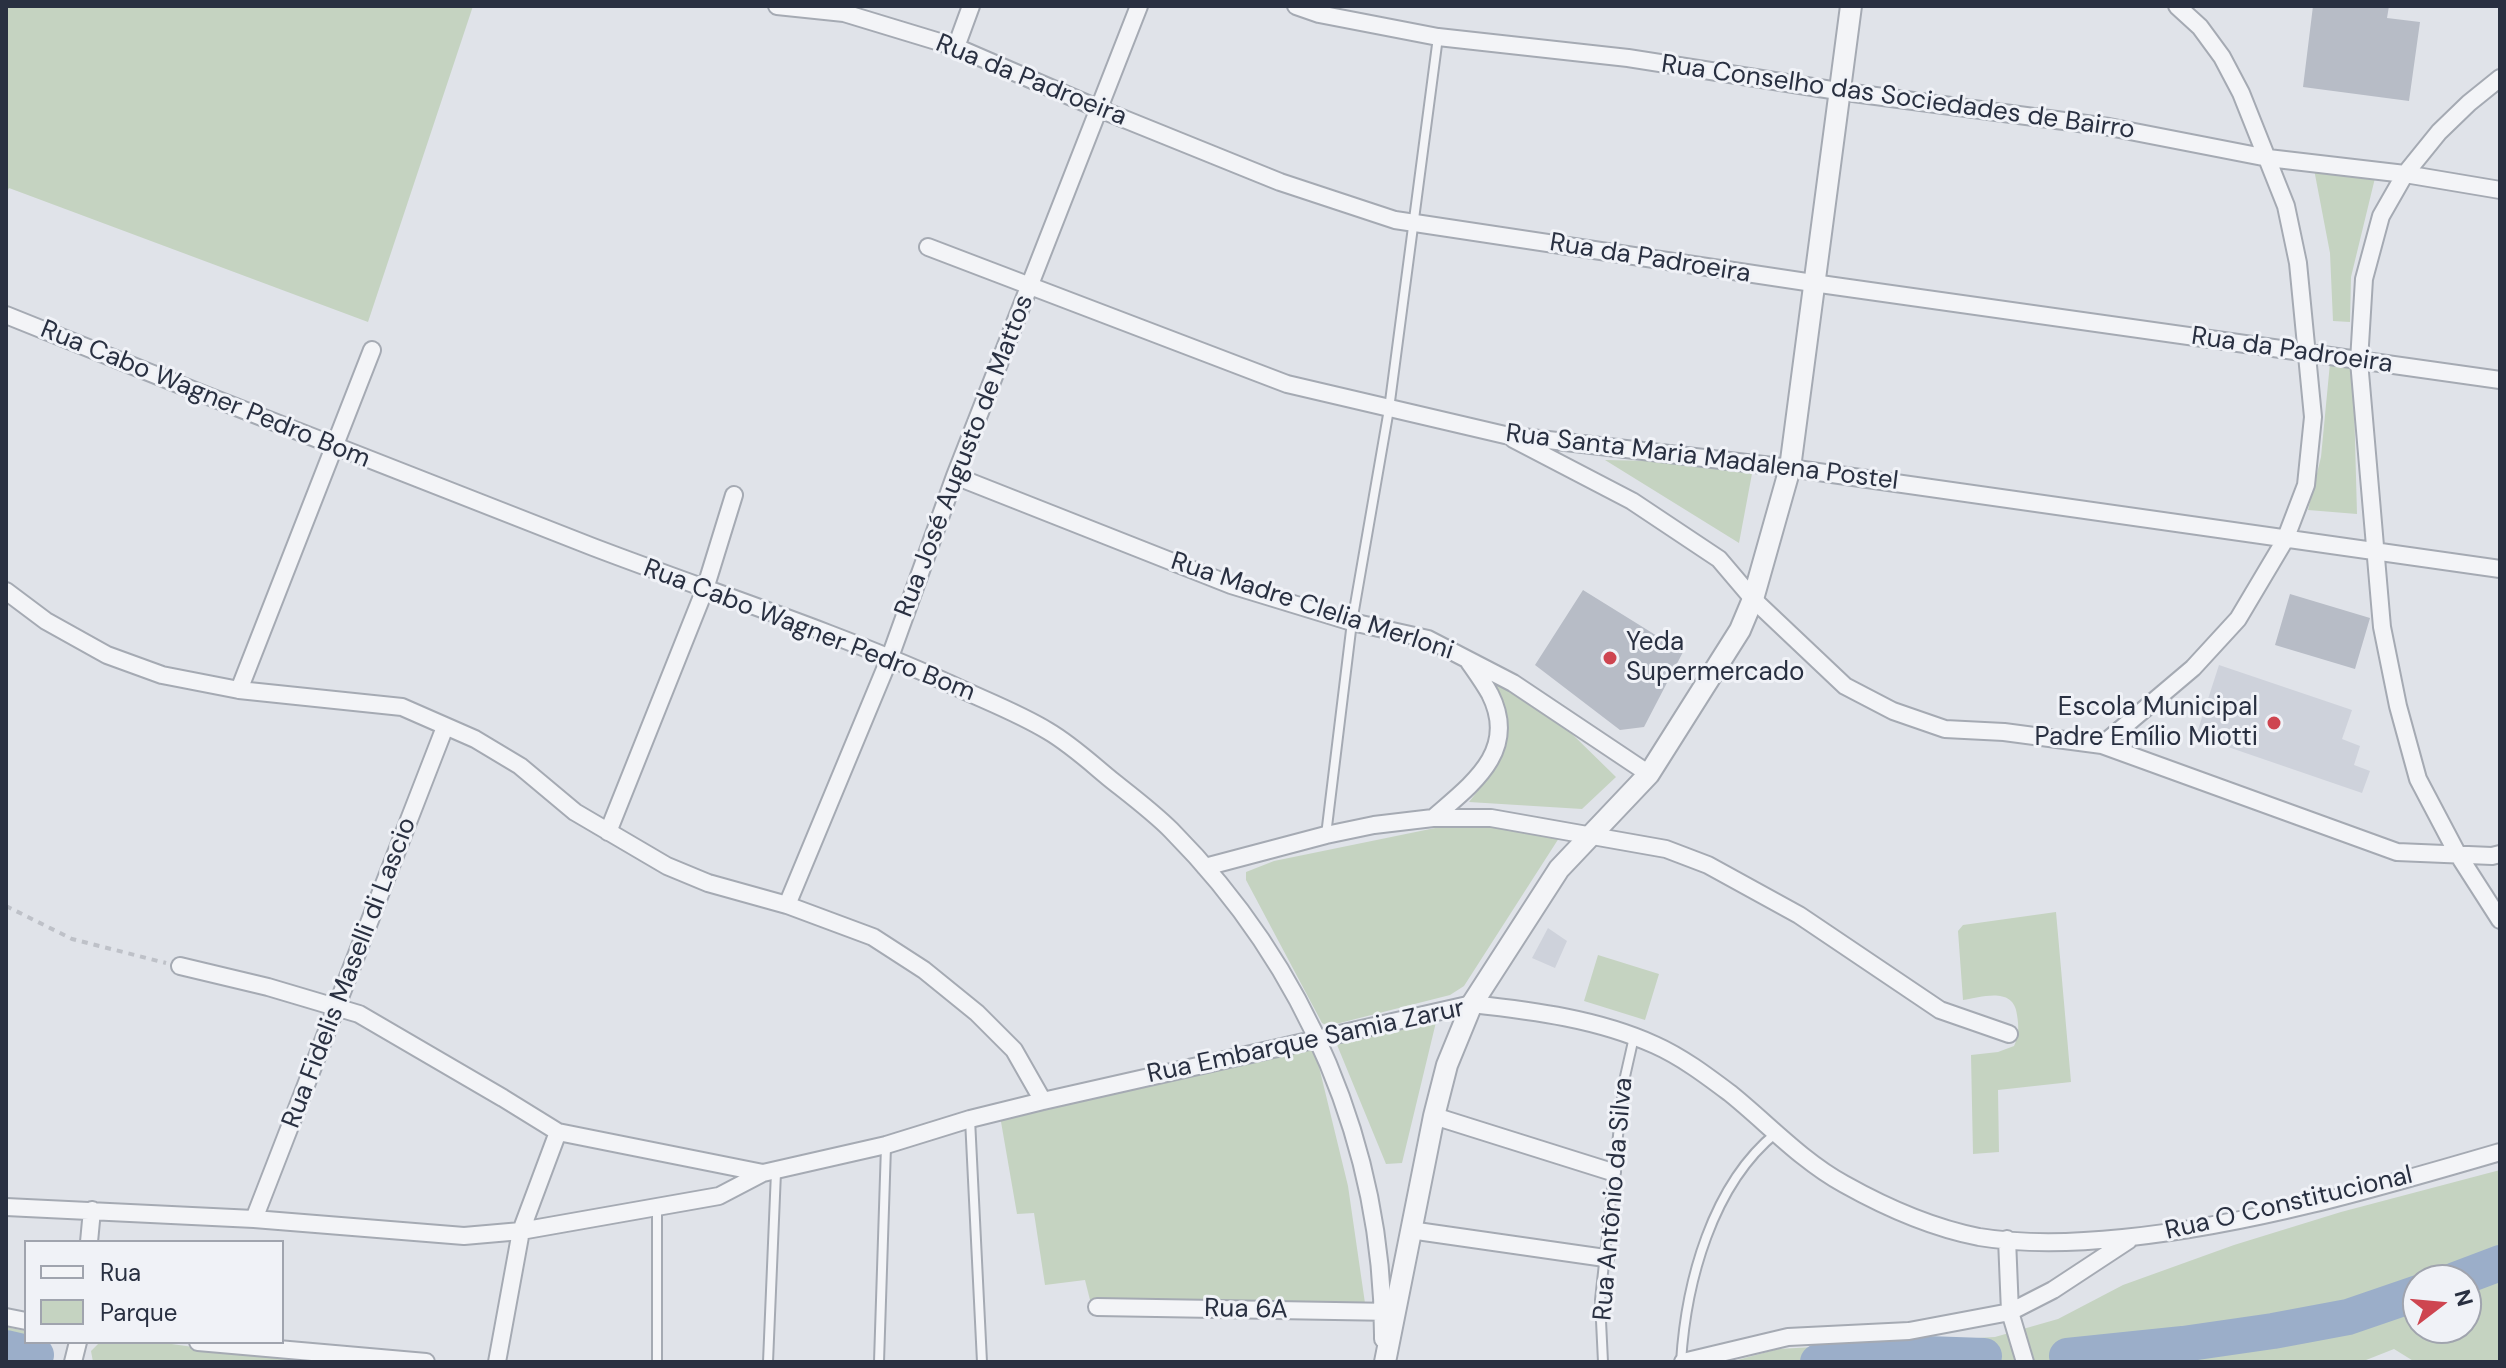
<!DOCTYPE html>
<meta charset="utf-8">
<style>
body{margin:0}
#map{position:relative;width:2506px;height:1368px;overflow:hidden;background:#e0e3e9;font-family:"DM Sans",sans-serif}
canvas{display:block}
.frame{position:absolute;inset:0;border:8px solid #293041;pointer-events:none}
.legend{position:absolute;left:24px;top:1240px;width:260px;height:104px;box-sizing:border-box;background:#f0f2f7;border:2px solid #a0a4ae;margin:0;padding:10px 14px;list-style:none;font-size:24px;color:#293041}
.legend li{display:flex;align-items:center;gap:16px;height:40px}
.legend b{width:40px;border:2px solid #a0a4ae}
.north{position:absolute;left:2402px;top:1264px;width:80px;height:80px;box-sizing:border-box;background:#f0f2f7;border:2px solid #a0a4ae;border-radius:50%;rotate:74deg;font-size:22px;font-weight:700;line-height:32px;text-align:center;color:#293041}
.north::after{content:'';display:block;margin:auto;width:28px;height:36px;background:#ce4550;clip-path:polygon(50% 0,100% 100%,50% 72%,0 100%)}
</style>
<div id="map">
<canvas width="2506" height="1368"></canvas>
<div class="frame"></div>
<ul class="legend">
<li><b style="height:10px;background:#f3f4f7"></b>Rua</li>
<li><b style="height:22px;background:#c5d3c1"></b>Parque</li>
</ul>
<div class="north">N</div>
</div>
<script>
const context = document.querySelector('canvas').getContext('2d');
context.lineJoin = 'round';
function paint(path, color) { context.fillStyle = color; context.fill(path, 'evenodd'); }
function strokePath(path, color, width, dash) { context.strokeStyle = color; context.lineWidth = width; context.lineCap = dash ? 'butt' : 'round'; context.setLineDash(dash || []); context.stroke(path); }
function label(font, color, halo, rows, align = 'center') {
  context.font = font + ' "DM Sans",sans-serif'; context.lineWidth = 6; context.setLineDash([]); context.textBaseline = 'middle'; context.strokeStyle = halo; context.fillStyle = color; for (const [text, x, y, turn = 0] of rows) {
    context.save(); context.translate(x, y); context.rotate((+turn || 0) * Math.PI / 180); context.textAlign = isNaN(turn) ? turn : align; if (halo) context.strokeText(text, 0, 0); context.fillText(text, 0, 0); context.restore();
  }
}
const built = new Path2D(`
 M2219 665 2352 710 2342 739 2360 746 2354 765 2370 771 2362 793 2196 736Z
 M1548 928 1567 941 1555 968 1532 958Z`);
const green = new Path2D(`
 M6 6H473L368 322 9 188 6 194Z
 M2313 164 2375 178 2351 277 2350 322 2333 321 2330 253Z
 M2330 363 2353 365 2357 514 2308 510 2321 457Z
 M1605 460 1754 463 1739 543Z
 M1494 679 1570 732 1616 777 1582 809 1469 802 1498 765 1504 744Z
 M1440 827H1514L1559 838 1464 986 1450 995 1328 1026 1322 1023 1246 880V872L1274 861Z
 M2056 912 2071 1082 1998 1090 1999 1152 1973 1154 1971 1055 1998 1052 2014 1046C2019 1036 2019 1027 2017 1015 2014 986 1982 997 1963 1000L1958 931 1963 925Z
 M1598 955 1659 974 1645 1020 1584 1001Z
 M1437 1018 1402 1163 1386 1164 1335 1040Z
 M1313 1042 1348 1186 1367 1317 1093 1312 1085 1280 1045 1285 1034 1213 1017 1214 1000 1116Z
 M2500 1170V1362H2415L2394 1349 2361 1362H1730L1778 1349 1995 1337 2058 1319 2123 1285 2234 1245 2341 1212ZM2418 1280H2466V1328H2418Z
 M6 1327 26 1331V1342H44L43 1362 6 1361Z
 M100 1342H157L266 1357 359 1362H93L91 1351Z`);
const river = new Path2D(`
 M2455 1280 2500 1263
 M6 1348 36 1355
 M2067 1356 2183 1344 2273 1331 2348 1317 2418 1293
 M1818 1362 1898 1353 1984 1356`);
const building = new Path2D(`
 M2313 6H2389L2387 18 2420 22 2409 101 2303 87Z
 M1583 590 1683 652 1644 727 1620 730 1535 665Z
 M2290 594 2370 618 2355 669 2275 645Z`);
const path = new Path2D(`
 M6 906 72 939 166 963`);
const service = new Path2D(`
 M1326 835 1352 622 1389 409 1438 37
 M970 1119 982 1362
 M657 1362V1209
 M768 1362 776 1172
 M879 1362 886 1146
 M1603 1362 1600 1300 1624 1081 1634 1037
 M1681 1362C1686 1282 1712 1185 1776 1133`);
const minor = new Path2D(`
 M777 6 844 13
 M835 6 844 13 956 47 1097 108 1280 182 1395 220 1813 283 2500 380
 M1296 6 1319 14 1438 37 1628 58 1838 91 2109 127 2268 158 2405 174 2500 190
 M956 47 971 6
 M2500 78 2469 103 2439 132 2405 174 2381 216 2364 279 2359 361 2382 627 2398 706 2418 779 2457 853 2500 920
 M928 247 1287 384 1505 435 1790 468 2500 569
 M6 315C201 394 397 471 593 547 711 592 833 631 948 683 981 699 1017 712 1048 731 1072 745 1093 765 1114 782 1133 797 1154 813 1171 830 1306 966 1384 1147 1383 1339
 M1513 439 1632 501 1719 559 1753 599 1845 686 1893 711 1945 729 2004 732 2102 745 2397 852 2492 856 2500 854
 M955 476 1231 585 1352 622 1428 639 1513 683 1649 774
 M6 591 46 621 107 655 162 675 239 690 402 707 475 739 520 766 575 812 667 866 708 883 787 905 873 937 924 970 977 1013 1014 1050 1043 1101
 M239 690 372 350
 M2102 745 2193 668 2238 619 2285 540 2306 485 2313 417 2298 263 2286 206 2241 93 2222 57 2200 27 2177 6
 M1433 818C1472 784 1519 751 1490 694 1484 683 1476 672 1469 662
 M608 832 705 589 734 495
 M1205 867 1326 835 1374 825 1433 818H1491L1666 849 1708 865 1799 915 1940 1010 2009 1034
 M787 905 890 657 955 476 1139 6
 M180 966 268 987 359 1014 503 1098 558 1132 763 1173 886 1145 970 1119 1043 1101 1472 1004C1534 1011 1598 1019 1655 1045 1682 1057 1707 1076 1731 1094 1768 1124 1802 1161 1844 1184 1885 1207 1933 1228 1979 1237 2027 1245 2075 1243 2123 1238 2251 1225 2377 1188 2500 1152
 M1434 1116 1612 1172
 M6 1207 254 1219 464 1236 521 1231 719 1196 763 1173
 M254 1219 445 727
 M1410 1230 1605 1258
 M2007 1239 2010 1312 2025 1362
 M89 1242 92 1210
 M1097 1307 1394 1312
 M6 1317 26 1321
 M198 1342 426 1362
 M73 1362 78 1342
 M497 1362 521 1231 558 1132
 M1683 1362 1788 1337 1909 1331 2010 1312 2053 1290 2129 1240`);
const tertiary = new Path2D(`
 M1385 1362 1434 1116 1447 1065 1472 1004 1559 869 1649 774 1740 630 1753 599 1790 468 1851 6`);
const markers = [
 [1610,658,8,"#ce4550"],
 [2274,723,8,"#ce4550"]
];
const streetNames = [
 ["Rua da Padroeira",1031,81,22],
 ["Rua Conselho das Sociedades de Bairro",1898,98,8],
 ["Rua da Padroeira",1650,259,9],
 ["Rua da Padroeira",2292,351,8],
 ["Rua Cabo Wagner Pedro Bom",205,395,22],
 ["Rua José Augusto de Mattos",965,456,-69],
 ["Rua Santa Maria Madalena Postel",1702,458,7],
 ["Rua Madre Clelia Merloni",1312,607,18],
 ["Rua Cabo Wagner Pedro Bom",809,631,21],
 ["Rua Fidelis Maselli di Lascio",350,973,-69],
 ["Rua Embarque Samia Zarur",1306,1042,-12],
 ["Rua Antônio da Silva",1614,1199,-85],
 ["Rua O Constitucional",2289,1204,-13],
 ["Rua 6A",1246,1310,1]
];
const poiNames = [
 ["Yeda",1626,643],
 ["Supermercado",1626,673],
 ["Escola Municipal",2258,708,"right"],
 ["Padre Emílio Miotti",2258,738,"right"]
];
paint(built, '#ced2db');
paint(green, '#c5d3c1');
strokePath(river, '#9baec9', 36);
paint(building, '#b7bcc6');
strokePath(service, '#a5aab3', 12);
strokePath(minor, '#a5aab3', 20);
strokePath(tertiary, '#a5aab3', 24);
strokePath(path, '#bec1c8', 4, [6, 6]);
strokePath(service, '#f3f4f7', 8);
strokePath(minor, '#f3f4f7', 16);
strokePath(tertiary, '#f3f4f7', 20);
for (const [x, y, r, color] of markers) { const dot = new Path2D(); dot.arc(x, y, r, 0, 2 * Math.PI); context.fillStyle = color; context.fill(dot); strokePath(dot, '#f0f2f7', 3); }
label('26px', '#293041', '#f0f2f7', streetNames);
label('26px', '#293041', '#f0f2f7', poiNames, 'left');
</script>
